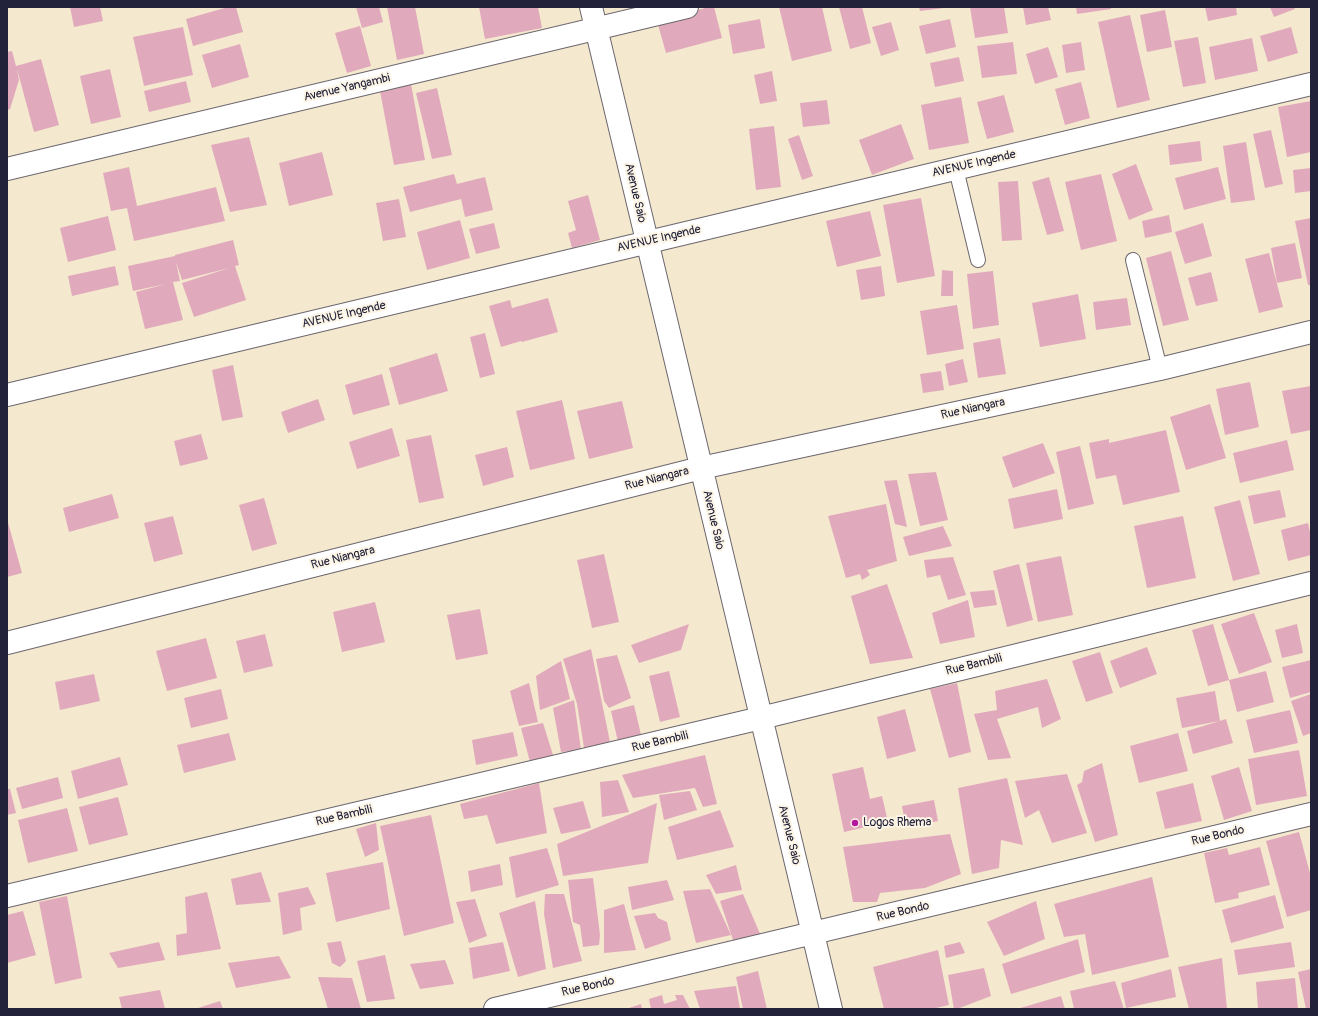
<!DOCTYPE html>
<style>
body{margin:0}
#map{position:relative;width:1318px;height:1016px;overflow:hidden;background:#f4e8ce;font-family:Pangolin,sans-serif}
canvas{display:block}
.frame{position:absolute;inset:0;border:8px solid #22223b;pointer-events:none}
</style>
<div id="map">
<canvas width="1318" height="1016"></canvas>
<div class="frame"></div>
</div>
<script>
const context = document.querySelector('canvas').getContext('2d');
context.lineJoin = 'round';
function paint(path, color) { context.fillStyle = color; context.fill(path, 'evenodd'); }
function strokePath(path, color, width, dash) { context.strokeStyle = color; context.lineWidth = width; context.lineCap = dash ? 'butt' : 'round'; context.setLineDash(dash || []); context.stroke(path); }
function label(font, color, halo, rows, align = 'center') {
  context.font = font + ' Pangolin,sans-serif'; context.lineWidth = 4; context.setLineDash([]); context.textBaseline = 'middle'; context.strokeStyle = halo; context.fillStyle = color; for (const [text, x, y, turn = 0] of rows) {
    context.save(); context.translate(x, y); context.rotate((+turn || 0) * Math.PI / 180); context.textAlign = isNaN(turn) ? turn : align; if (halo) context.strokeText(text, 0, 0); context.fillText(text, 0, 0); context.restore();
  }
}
const building = new Path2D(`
 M70 7H100L103 21 74 27Z
 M228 7H236L243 32 193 46 186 19Z
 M356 7H379L383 22 362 28Z
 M387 7H415L424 54 397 60Z
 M479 7H538L542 28 485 39Z
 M709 7H714L722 38 666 53 657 21Z
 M779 7H822L832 51 792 61Z
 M839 7H862L871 43 850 49Z
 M919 7H944V8L920 11Z
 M970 7H1004L1008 33 975 38Z
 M1023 7H1048L1051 20 1026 25Z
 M1076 7H1111V9L1077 14Z
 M1205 7H1236L1237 15 1208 21Z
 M1270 7H1294L1295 9 1274 17Z
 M1165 10 1172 47 1147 52 1140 15Z
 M1130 15 1150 100 1117 108 1098 22Z
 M760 19 765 48 733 54 728 25Z
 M950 19 956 47 926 54 919 26Z
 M891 22 899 50 881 56 872 27Z
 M360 26 371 66 347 73 335 33Z
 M183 27 193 75 144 86 133 37Z
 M1291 27 1298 53 1268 62 1260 36Z
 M1198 37 1206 83 1183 87 1174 41Z
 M1252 38 1258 71 1215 80 1209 47Z
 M1013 42 1017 74 982 78 977 46Z
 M1081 42 1085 70 1066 73 1062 45Z
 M240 44 249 77 212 88 202 55Z
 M1048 47 1058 77 1035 84 1026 54Z
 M12 51 16 66 41 59 59 125 34 132 17 69 19 80 10 109 7 110V52Z
 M959 57 964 81 935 87 930 63Z
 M110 69 121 117 91 124 80 76Z
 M772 71 777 101 760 104 754 75Z
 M186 81 191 102 149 112 144 91Z
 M1081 82 1090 118 1065 125 1055 89Z
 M411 84 425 160 394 165 380 91Z
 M437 88 452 155 432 159 416 93Z
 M1004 95 1014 132 987 139 977 102Z
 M961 97 969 143 929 150 921 105Z
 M827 100 830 124 803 127 800 103Z
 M1311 101V152L1287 157 1278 107Z
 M901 124 914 159 872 175 859 140Z
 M774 126 781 187 756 190 749 129Z
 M1271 130 1283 184 1265 188 1253 134Z
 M799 135 813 176 802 180 788 139Z
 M249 137 267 205 230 212 211 145Z
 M1200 141 1202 161 1170 165 1168 145Z
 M1246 142 1255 200 1231 203 1223 146Z
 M322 152 333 195 289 206 279 163Z
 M1136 164 1153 210 1129 220 1112 174Z
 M129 167 137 206 216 187 225 221 134 241 127 208 111 211 103 173Z
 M1218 167 1226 199 1184 210 1175 178Z
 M1311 168V191L1295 193 1293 170Z
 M454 174 457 184 485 177 493 210 465 217 461 199 410 212 403 187Z
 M1101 174 1117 241 1081 250 1065 182Z
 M1049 177 1064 231 1047 235 1032 182Z
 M1018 181 1022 240 1002 241 998 182Z
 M588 195 600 240 572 248 568 233 576 230 568 201Z
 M921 198 935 276 897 283 883 205Z
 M399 199 406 237 383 241 376 203Z
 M870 211 881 256 837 267 826 221Z
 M1169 215 1172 232 1145 238 1142 221Z
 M108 216 116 250 68 262 60 228Z
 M1311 218V285H1308L1295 221Z
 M460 220 470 258 427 270 417 232Z
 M494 223 500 248 476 254 469 229Z
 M1203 223 1212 256 1185 264 1175 232Z
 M233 240 239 265 235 266 246 300 194 317 182 283 229 268 182 280 176 262 180 281 173 282 183 320 145 329 136 292 166 284 133 291 128 266 175 256V255Z
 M1295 243 1302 278 1277 283 1271 248Z
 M1171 251 1189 320 1163 326 1146 258Z
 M1269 253 1283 307 1259 313 1245 259Z
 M115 266 119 285 72 296 68 276Z
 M881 266 885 296 861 300 856 270Z
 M942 270 953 271V296H941Z
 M993 271 999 325 973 329 967 274Z
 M1211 272 1218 301 1196 306 1188 278Z
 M1078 294 1086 339 1040 347 1032 303Z
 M548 298 558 332 522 342 521 341 501 347 489 306 510 300 512 308Z
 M1127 298 1131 325 1096 330 1093 302Z
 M957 305 964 349 927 355 920 311Z
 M485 333 495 374 480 378 470 337Z
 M1000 338 1006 374 978 378 973 343Z
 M437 353 448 391 399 405 389 368Z
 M963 359 968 382 949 386 945 364Z
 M233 365 243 417 222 421 212 370Z
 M941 371 944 390 923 393 920 374Z
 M382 374 390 405 353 415 345 385Z
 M1250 382 1259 427 1225 435 1216 389Z
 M1311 386V430L1291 434 1282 391Z
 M318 399 325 420 288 433 281 412Z
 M562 400 575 459 530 470 516 411Z
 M622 401 633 448 589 459 577 411Z
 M1210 404 1226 458 1186 470 1170 417Z
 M392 428 400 456 357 469 349 442Z
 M1166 430 1180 492 1123 505 1116 475 1096 479 1089 443 1109 439V443Z
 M201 434 208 459 180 466 174 441Z
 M431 435 444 498 419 503 406 440Z
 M1287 440 1294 470 1240 483 1233 453Z
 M1043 443 1055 473 1013 488 1002 457Z
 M1080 446 1094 504 1068 510 1056 452Z
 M507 447 514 477 483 486 475 455Z
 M936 472 948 520 920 526 908 474Z
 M897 480 907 527 895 524 884 481Z
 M1057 489 1063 519 1014 529 1008 499Z
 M1280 490 1286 517 1254 524 1248 496Z
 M112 494 119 518 69 532 63 508Z
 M264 498 277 544 252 551 239 505Z
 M1240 500 1260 574 1233 581 1214 507Z
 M886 504 897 561 867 570 870 575 862 580 860 574 846 578 828 516Z
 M173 516 183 554 154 562 144 523Z
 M1183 516 1196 578 1147 588 1134 526Z
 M7 519 22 573 7 577Z
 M1308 523 1311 537V555L1288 561 1281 530Z
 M943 526 952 546 909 556 903 537Z
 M604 554 619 622 592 628 577 560Z
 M1061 556 1073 615 1038 622 1026 563Z
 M953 557 966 595 948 600 940 575 927 578 924 560Z
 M1019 564 1033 620 1007 627 993 571Z
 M887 584 913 658 870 664 851 596Z
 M994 590 997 605 974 608 970 592Z
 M968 600 975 637 940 644 932 613Z
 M375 602 385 642 342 652 333 612Z
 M480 609 488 654 456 660 447 615Z
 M1254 613 1272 662 1239 674 1221 624Z
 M689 624 681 650 639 663 631 645Z
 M1213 624 1229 680 1208 686 1192 630Z
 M1297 624 1303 653 1282 658 1275 630Z
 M265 634 273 666 244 673 236 641Z
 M206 638 217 678 167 691 156 651Z
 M1147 647 1157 674 1120 688 1110 661Z
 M591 649 611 747 585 754 577 704 563 659Z
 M1100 652 1113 693 1086 702 1072 661Z
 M617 655 631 698 609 708 604 701 596 659Z
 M1311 660V692L1290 698 1282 667Z
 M561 661 570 699 540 710 536 676Z
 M669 671 680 717 660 722 649 676Z
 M1266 671 1274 702 1237 712 1229 680Z
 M94 674 100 701 60 710 55 682Z
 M1047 679 1061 719 1042 728 1038 707 997 719 1011 758 988 760 974 714 997 710 995 691Z
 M529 683 538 722 519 726 510 691Z
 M957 683 971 752 949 758 930 689Z
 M221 689 228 719 191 728 184 698Z
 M1215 691 1220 721 1182 728 1176 698Z
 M1311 694V733L1303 736 1291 701Z
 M574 700 581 750 561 752 553 708Z
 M634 705 642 739 618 742 611 711Z
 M905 709 916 751 887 759 877 717Z
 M1290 710 1298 743 1254 753 1246 720Z
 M1226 719 1233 743 1193 754 1187 731Z
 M543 723 553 755 530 762 521 728Z
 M513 732 518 756 476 765 472 740Z
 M229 733 236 760 184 773 177 745Z
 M1178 733 1188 771 1139 783 1130 746Z
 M1299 750 1307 796 1256 805 1248 759Z
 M705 755 717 804 703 807 695 788 633 798 622 775Z
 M120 757 128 785 78 799 71 771Z
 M1102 763 1118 835 1095 842 1077 785 1082 782 1084 771Z
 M863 767 870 799 882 796 888 822 844 832 832 774Z
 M1239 767 1252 811 1224 820 1211 776Z
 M1067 774 1087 833 1052 843 1039 810 1025 818 1015 781Z
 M58 777 63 798 22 809 16 788Z
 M1007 778 1023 845 1001 840 999 868 972 874 958 788Z
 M618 780 629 812 602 817 600 782Z
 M539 783 547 833 496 844 487 815 464 819 460 804Z
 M1193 783 1202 821 1165 829 1156 792Z
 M7 789H10L16 813 7 815Z
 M690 791 697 810 664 820 659 795Z
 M118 797 128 835 89 845 79 807Z
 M934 800 938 821 906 828 902 806Z
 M583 801 591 828 561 834 553 808Z
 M657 803 648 863 563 876 557 844Z
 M67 808 78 851 28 863 18 820Z
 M720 810 734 847 677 860 668 827Z
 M431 815 454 923 404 936 380 826Z
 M376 823 379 850 365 857 356 829Z
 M1299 832 1311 877V910L1287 917 1266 841Z
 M950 834 961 874 925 888 880 893 877 902H853L843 847Z
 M1260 847 1270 885 1238 893 1239 898 1215 903 1204 853 1227 848 1229 855Z
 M547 848 559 885 516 898 509 857Z
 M383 862 390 909 336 922 326 873Z
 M500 864 503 885 471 892 468 871Z
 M736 865 742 890 716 894 706 875Z
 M261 872 271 902 236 905 231 879Z
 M1152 877 1169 957 1092 975 1085 934 1064 937 1054 904Z
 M593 878 600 935 599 945 583 947 580 925 573 922 568 880Z
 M667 880 674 900 632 910 628 887Z
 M308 887 316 904 300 908 302 930 283 935 278 893Z
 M710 889 731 935 696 943 683 891Z
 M207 892 221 949 177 956 176 935 187 933 185 897Z
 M545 894H564L582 961 553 968 544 914Z
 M743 894 761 936 734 943 720 901Z
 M1275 895 1284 928 1231 943 1222 910Z
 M67 896 82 978 55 984 39 902Z
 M475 899 487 936 469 943 456 902Z
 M535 901 546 969 518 977 499 913Z
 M1036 901 1045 939 1004 956 987 922Z
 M624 904 636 950 604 953V910Z
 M23 911 36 955 7 963V915Z
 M655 913 658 918 667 922 671 940 645 949 634 916Z
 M1078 939 1085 972 1011 994 1002 964Z
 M341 941 346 961 340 967 332 963 327 943Z
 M159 942 165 960 118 968 109 953Z
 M503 942 510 971 473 979 469 948Z
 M960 942 965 953 946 958 944 946Z
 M1291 942 1295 967 1238 975 1234 950Z
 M938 950 949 1005 932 1009H884L873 967Z
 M385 955 395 999 367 1002 357 961Z
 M279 956 291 978 236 988 228 963Z
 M1222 958 1227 1009H1189L1178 967Z
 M445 960 454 984 420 989 410 964Z
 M984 968 991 996 957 1009H954L948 975Z
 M1171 969 1176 997 1126 1008 1121 983Z
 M1311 969V1009H1306L1298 972Z
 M758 971 767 1009H743L736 977Z
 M318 977 352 978 361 1009H328Z
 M1295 978 1298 1009H1258L1256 982Z
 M1115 981 1124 1009H1074L1070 991Z
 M736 986 740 1009H700L694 991Z
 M160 990 165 1009H122L119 997Z
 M662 995 664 1004 677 1000 675 995H683L690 1009H651L649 999Z
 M1061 996 1065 1009H1017Z
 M220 1001 223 1009H195Z
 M641 1004 642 1009H626Z`);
const lane = new Path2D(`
 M956 169 978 260
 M1133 260 1160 369`);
const street = new Path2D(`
 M591 7 831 1009
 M7 169 687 7
 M7 395 1311 84
 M7 643 701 468 1160 369 1311 332
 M7 896 761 718 1311 583
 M495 1009 1311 814`);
const markers = [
 [855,823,4,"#b5179e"]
];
const streetNames = [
 ["Avenue Yangambi",347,88,-13],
 ["AVENUE Ingende",974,164,-13],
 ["Avenue Saio",635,193,77],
 ["AVENUE Ingende",659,239,-13],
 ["AVENUE Ingende",344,315,-13],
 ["Rue Niangara",973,409,-12],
 ["Rue Niangara",657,479,-14],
 ["Avenue Saio",713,520,77],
 ["Rue Niangara",343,558,-14],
 ["Rue Bambili",974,665,-14],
 ["Rue Bambili",660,742,-13],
 ["Rue Bambili",344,816,-13],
 ["Avenue Saio",789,835,76],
 ["Rue Bondo",1218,836,-13],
 ["Rue Bondo",903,912,-13],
 ["Rue Bondo",588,987,-13]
];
const poiNames = [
 ["Logos Rhema",863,823]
];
paint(building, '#e1aabc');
strokePath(lane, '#6c676e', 16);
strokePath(street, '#6c676e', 24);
strokePath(lane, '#fff', 14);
strokePath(street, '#fff', 22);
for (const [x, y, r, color] of markers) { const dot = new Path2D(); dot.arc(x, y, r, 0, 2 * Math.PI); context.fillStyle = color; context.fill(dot); strokePath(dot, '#fcf5e5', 1.5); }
label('12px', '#22223b', '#fcf5e5', streetNames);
label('12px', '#22223b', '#fcf5e5', poiNames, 'left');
</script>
